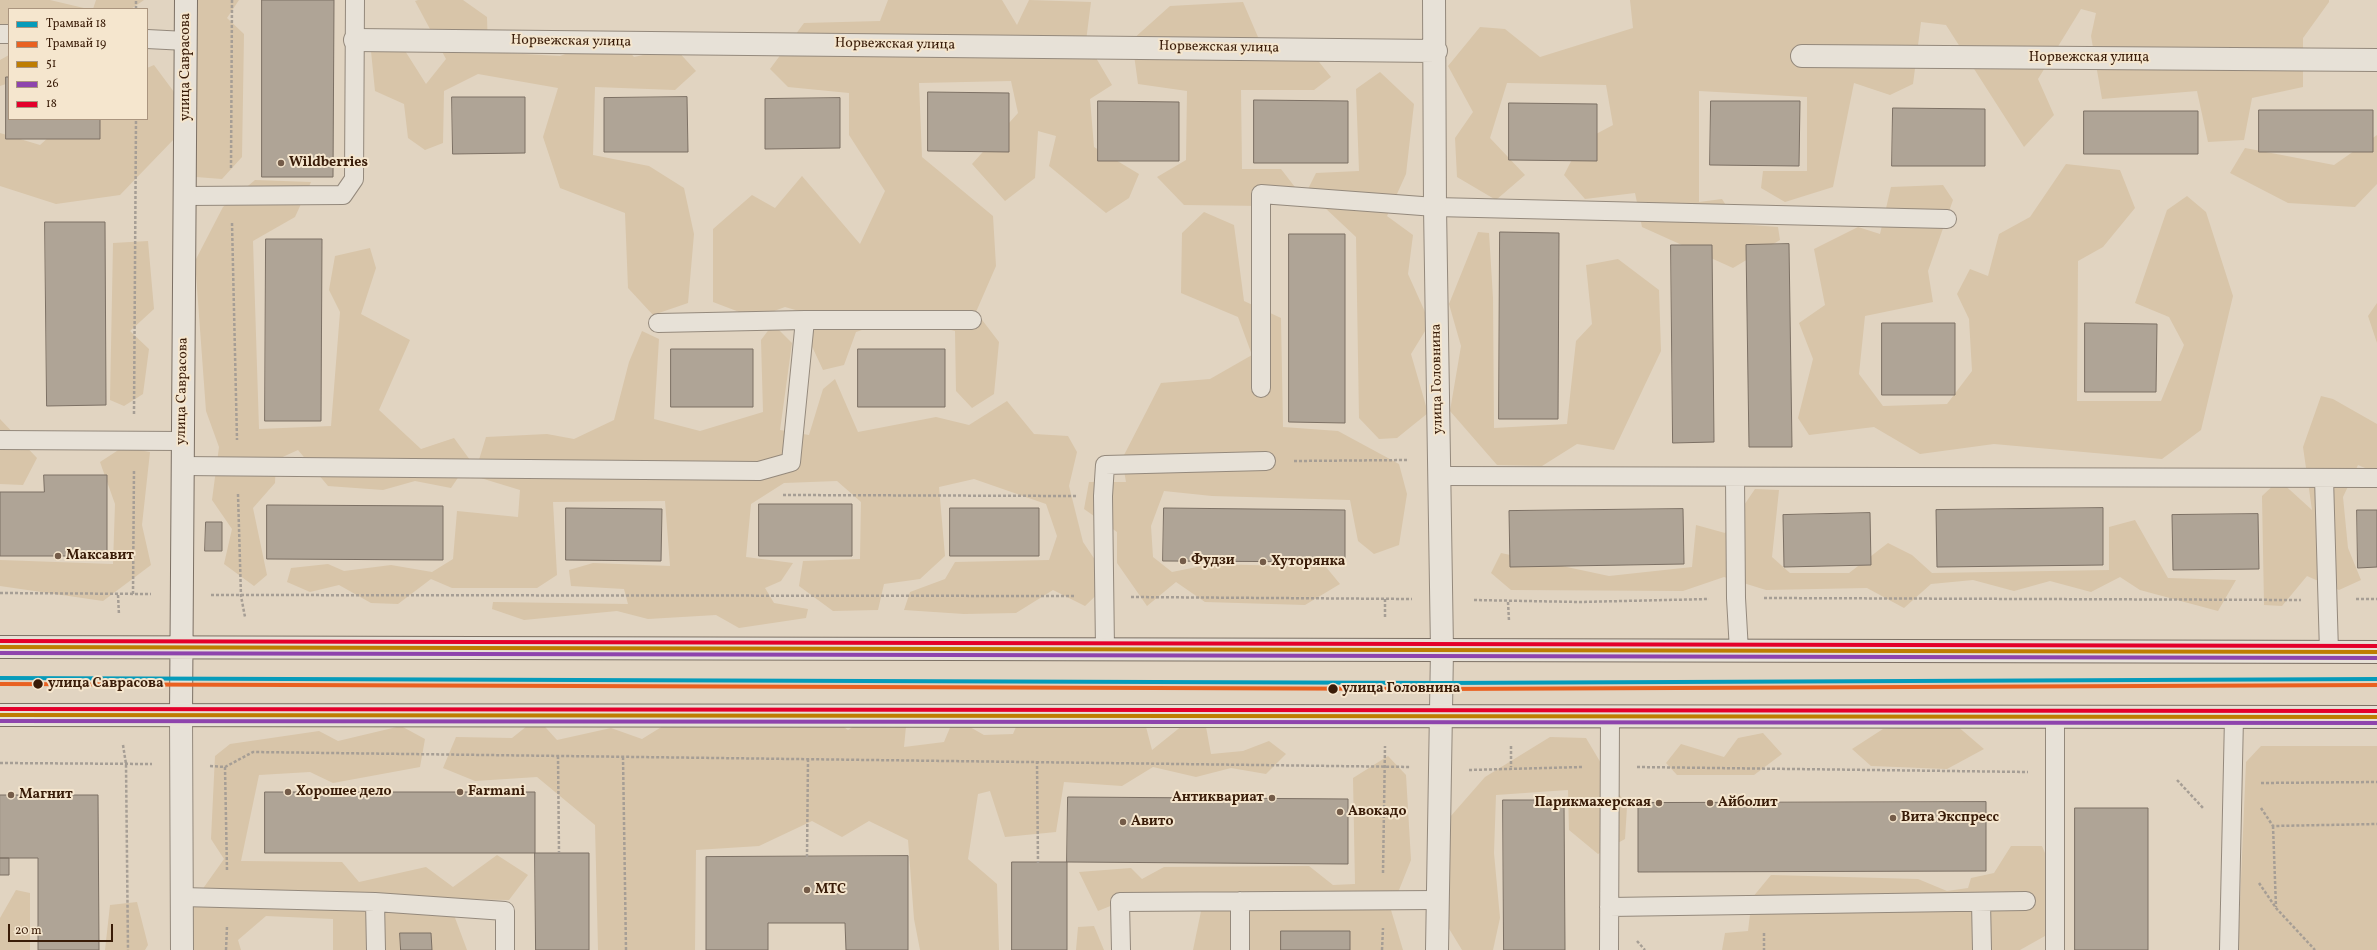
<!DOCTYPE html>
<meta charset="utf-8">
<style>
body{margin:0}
#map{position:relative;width:2377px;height:950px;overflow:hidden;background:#e1d4c1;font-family:Vollkorn,serif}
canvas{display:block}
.legend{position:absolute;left:8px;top:8px;width:140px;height:112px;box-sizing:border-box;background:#f5e6ce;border:1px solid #aa957f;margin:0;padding:5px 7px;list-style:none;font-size:12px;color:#391c08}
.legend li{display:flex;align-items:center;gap:8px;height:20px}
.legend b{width:20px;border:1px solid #aa957f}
.scale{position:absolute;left:8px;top:924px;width:105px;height:18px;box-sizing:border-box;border:2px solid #391c08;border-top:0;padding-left:5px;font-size:12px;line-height:14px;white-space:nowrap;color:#391c08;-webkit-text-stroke:3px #f5e6ce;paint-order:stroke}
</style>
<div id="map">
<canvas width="2377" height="950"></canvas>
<ul class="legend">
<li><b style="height:5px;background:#069bba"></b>Трамвай 18</li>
<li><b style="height:5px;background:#e96121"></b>Трамвай 19</li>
<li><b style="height:5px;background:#be7d02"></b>51</li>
<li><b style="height:5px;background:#8e44ad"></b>26</li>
<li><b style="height:5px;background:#e4002b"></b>18</li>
</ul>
<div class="scale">20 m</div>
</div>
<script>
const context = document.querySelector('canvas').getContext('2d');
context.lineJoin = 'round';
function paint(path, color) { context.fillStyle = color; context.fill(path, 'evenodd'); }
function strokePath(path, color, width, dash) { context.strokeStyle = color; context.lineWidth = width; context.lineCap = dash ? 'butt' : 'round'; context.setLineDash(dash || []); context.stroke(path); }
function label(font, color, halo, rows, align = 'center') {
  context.font = font + ' Vollkorn,serif'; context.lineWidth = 4; context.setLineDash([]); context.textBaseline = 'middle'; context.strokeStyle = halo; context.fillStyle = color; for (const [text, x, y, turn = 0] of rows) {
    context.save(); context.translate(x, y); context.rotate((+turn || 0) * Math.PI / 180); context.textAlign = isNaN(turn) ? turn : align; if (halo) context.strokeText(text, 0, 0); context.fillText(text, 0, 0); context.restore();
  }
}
const green = new Path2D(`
 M0 0H50L88 9H9V24L0 25Z
 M96 0H144L131 9H93Z
 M188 0H239L227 18 244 34 242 157 222 179 196 177 185 157Z
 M418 0H463L487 17 488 52 560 56 615 36 634 57 675 48 696 71 675 90 595 87 593 155 649 166 684 188 694 234 688 303 653 315 628 288 625 213 560 188 543 137 558 88 478 74 444 91 443 143 425 150 408 138 404 104 375 91 371 51 402 46 426 84 446 59 415 1Z
 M888 0H1002L1017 25 1029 0 1091 2 1086 41 1112 85 1090 99 1094 147 1139 174 1129 198 1106 213 1049 166 1056 136 1038 131 1035 178 1005 201 972 164 1018 113 1011 81 919 83 922 157 993 216 996 266 976 312 999 342 994 394 972 408 956 391 955 331 900 317 856 332 844 365 823 370 809 340 813 315 785 307 755 318 713 302V229L752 195 775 208 802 176 860 244 885 191 849 135V93L788 87 770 69 804 23 880 21Z
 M1630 0H2329V2L2303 38V87L2252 98 2244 140 2208 142 2197 91 2102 99 2091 36 2096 13 2081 9 2038 79 2054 115 2024 147 1946 25 1921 22 1913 84 1890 95 1854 83 1833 187 1785 202 1761 188 1763 171H1807V97L1699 91V202L1722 199 1738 224 1778 227 1780 240 1733 268 1642 227 1635 193 1585 199 1564 175 1581 142 1613 125 1606 85 1507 83 1490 138 1525 175 1496 200 1457 177 1455 138 1473 112 1448 66 1480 27 1505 29 1540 57 1633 28Z
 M1243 2 1267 58H1316L1331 77 1314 90H1241L1242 169H1281L1298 191 1264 206 1184 205 1157 177 1186 160 1187 91 1138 84 1132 40 1170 6Z
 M9 55V83L0 86V60Z
 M154 65 177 96 175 138 120 195 56 204 0 186V133L40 145 69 119H147V68Z
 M1380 72 1414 104 1406 174 1387 216 1413 235 1408 274 1430 323 1411 354 1428 413 1397 438 1379 439 1359 418 1356 237 1307 191 1316 173 1359 171 1356 89Z
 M2377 135V184L2355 207 2288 203 2230 173 2245 148 2334 165Z
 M2066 164 2120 170 2135 208 2103 247 2078 261 2077 401H2161L2184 345 2169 317 2135 303 2167 210 2187 196 2206 212 2233 296 2201 430 2162 459 1994 444 1920 454 1874 427 1809 435 1798 418 1813 359 1799 323 1825 305 1814 249 1858 227 1880 234 1891 187 1943 185 1953 200 1928 271 1933 302 1865 316 1859 374 1883 406 1947 404 1972 371 1969 319 1957 294 1970 269 1988 276 1999 234 2030 217Z
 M255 180 311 182 295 217 253 241 259 429 331 426 340 312 329 290 335 256 370 248 376 268 361 314 410 340 379 410 421 449 454 438 470 460 451 488 415 481 383 490 328 486 298 450 276 460 275 483 253 508 267 575 254 586 224 564 232 529 212 500 219 447 206 411 195 261 223 207Z
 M1204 212 1234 225 1244 301 1281 318 1283 427 1338 431 1399 464 1407 494 1399 545 1374 554 1358 541 1350 500 1212 496 1164 491 1151 526 1153 557 1172 572 1212 564 1326 567 1340 584 1305 605 1205 602 1176 582 1147 606 1117 563V532L1084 509 1089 482H1126L1122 459 1161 383 1210 379 1252 355 1238 317 1181 293 1182 233Z
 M1478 232 1489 233 1493 298 1494 428 1567 424 1576 341 1592 324 1586 265 1618 259 1659 290 1661 351 1614 450 1577 444 1542 466 1497 465 1450 411 1461 346 1449 304Z
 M148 241 154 309 130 331 149 349 143 394 124 406 110 400 113 243Z
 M2377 303V343L2368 316Z
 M773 324 792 343 780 430 809 435 823 389 835 379 858 432 936 417 969 425 1007 401 1034 434 1068 436 1077 452 1069 486 1083 542 1110 582 1085 606 1053 590 1016 613 964 614 904 610 910 592 945 579 955 562 1049 560 1057 536 1046 504 974 479 939 487 945 556 920 579 884 584 878 610 833 611 799 586 803 561 860 559 861 502 837 481 784 483 751 504 746 557 793 563 781 581 765 588 774 603 808 609 806 618 739 628 716 615 648 619 617 611 524 620 492 609 493 602 628 604 624 589 571 586 569 570 593 563 670 566 665 501 553 502 557 575 537 588H452L431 579 398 604 371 603 339 585 310 592 287 582 291 568 328 564 344 571 391 565 432 572 453 559 457 511 518 517 520 490 474 476 486 437 547 434 574 439 614 420 629 362 642 331 659 339 654 419 700 431 763 412 761 340Z
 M2321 396 2333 399 2377 424V473L2358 465 2343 497 2348 548 2361 580 2339 590 2307 576 2282 606 2264 605 2262 496 2279 480 2312 510 2303 447Z
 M0 419 37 458 23 485 0 484Z
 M123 447 150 452 142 525 151 565 103 601 0 586V560L113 564 115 504 100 462Z
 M1755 489 1779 490 1772 557 1790 573H1849L1888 543 1912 555 1932 573 2109 570V527L2135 520 2168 578 2236 580 2218 611 2140 590 2120 577 2091 592 2050 581 2014 591 1973 580 1931 584 1904 608 1867 588 1766 590 1724 577 1683 591 1511 590 1491 573 1501 553 1609 576 1692 567 1696 525 1725 533Z
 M1024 708 1050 709 1079 727 1145 723 1152 750 1188 721 1206 727 1211 754 1243 751 1269 741 1286 754 1266 774 1231 768 1196 777 1153 767 1122 786 1064 782 1056 832 1005 837 990 791 978 794 968 859 997 884 999 950H920L914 919 908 840 869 821 842 837 812 821 759 846 696 850 695 950H598L595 825 537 777 475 781 443 768 456 737 512 738 537 718 557 740 611 728 642 739 676 718 824 713 848 730 878 711 907 716 904 747 944 742 954 718 984 735 1013 734Z
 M1956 725 1984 749 1947 769 1871 766 1852 749 1883 729Z
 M401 726 425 739 420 767 333 783 310 772 259 775 241 861 342 862 359 882 426 867 453 887 497 855 528 875 509 900 448 899 467 950H333V919L266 916 238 940 241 950H189L187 911 224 859 211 839 215 756 230 744 319 731 338 741Z
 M1763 733 1782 754 1754 775H1677L1666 763 1681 744 1724 757 1738 738Z
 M1550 737 1586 738 1627 807 1625 839 1598 854 1569 830 1568 790 1496 795 1494 853 1500 918 1493 950H1462L1448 927 1450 817 1485 777Z
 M2261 746H2377V950H2238L2246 762Z
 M1388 756 1406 775 1411 860 1391 910 1403 950H1193L1205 892H1145L1098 911 1079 872 1131 868 1142 879 1164 867 1309 866 1333 885 1355 884 1353 778Z
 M2011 846H2042L2064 898 2061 927 2020 950H1722L1725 933 1748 931 1752 898 1771 875 1918 879 1947 891 1968 888 1971 878 1994 873Z
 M16 890 30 893V950H0V918Z
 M137 902 148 945 145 950H105L110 905Z
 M1094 926 1104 950H1076L1078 927Z`);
const building = new Path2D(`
 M262 0H334L333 177H262Z
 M6 77H9V119H100V139H6Z
 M928 92 1009 93V152L928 151Z
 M452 97H525V153L453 154Z
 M687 97 688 152H604V98Z
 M840 98V148L765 149V99Z
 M1254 100 1348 101V163H1254Z
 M1098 101 1179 102V161H1098Z
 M1711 101H1800L1799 166 1710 165Z
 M1509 103 1597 104V161L1509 160Z
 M1893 108 1985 109V166H1892Z
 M2259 110H2373V152H2259Z
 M2084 111H2198V154H2084Z
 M45 222H105L106 405 47 406Z
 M1500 232 1559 233 1558 419H1499Z
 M1289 234H1345V423L1289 422Z
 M266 239H322L321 421H265Z
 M1789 244 1792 447H1749L1746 245Z
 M1671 245H1712L1714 442 1673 443Z
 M1882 323H1955V395H1882Z
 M2085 323 2157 324 2156 392H2085Z
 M671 349H753V407H671Z
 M858 349H945V407H858Z
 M44 475H107V556H0V492H44Z
 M759 504H852V556H759Z
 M267 505 443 506V560L267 559Z
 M566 508 662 509 661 561 566 560Z
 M950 508H1039V556H950Z
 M1164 508 1345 510V562L1163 561Z
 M2103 508V565L1937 567 1936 510Z
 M1683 509 1684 564 1510 567 1509 511Z
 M2357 510H2377V567L2358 568Z
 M1870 513 1871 565 1784 567 1783 515Z
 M2258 514 2259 569 2173 570 2172 515Z
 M206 522H222V551H205Z
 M265 792H535V853H265Z
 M0 795H98L99 950H38V858H0Z
 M1068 797 1348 799V864L1067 862Z
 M1503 800H1564L1565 950H1504Z
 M1986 802V871L1638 872V803Z
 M2075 808H2148V950H2075Z
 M535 853H589V950H536Z
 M908 856V950H846L845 923H768V950H706V857Z
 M0 858H9V875H0Z
 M1012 862H1067V950H1012Z
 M1281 931H1350V950H1281Z
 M400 933H431L432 950H401Z`);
const path = new Path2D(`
 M136 9V0
 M231 168 232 0
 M232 223 237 440
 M134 414 136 119
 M1294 461 1409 460
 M238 494 241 596 245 617
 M783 495 1076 496
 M0 593 151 594
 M133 594 134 469
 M118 595 119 615
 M211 595 1076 596
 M1131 597 1412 599
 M1764 598 2301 600
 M1385 599V619
 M2356 599H2377
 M1474 600 1580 602 1709 599
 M1508 602 1509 621
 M123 745 126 764 128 950
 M1511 746V767
 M558 756 559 853
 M623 757 626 950
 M1037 761 1038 863
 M0 763 152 764
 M210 766 225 767 253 752 1411 767
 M225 767 227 871
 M1637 767 2028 772
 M1469 770 1582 767
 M2177 780 2204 809
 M2261 783 2377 782
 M2261 808 2273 826 2377 824
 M2273 826 2276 907
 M807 857 808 759
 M1383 873 1385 746
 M2259 883 2276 908 2315 950
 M1764 933V950
 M1637 941 1645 950
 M226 950 227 926
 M1382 950 1383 928`);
const lane = new Path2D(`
 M0 34H9
 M147 39 186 41
 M186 196 343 195 354 179 355 0
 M805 320H972
 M1261 388V194L1435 207 1947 219
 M0 440 182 441
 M182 466 759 471 791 462 805 320 658 323
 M1439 476 2377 478
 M1735 478 1736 598 1739 651
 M2324 478 2329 652
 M1105 649 1103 496 1105 465 1266 461
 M2055 717V950
 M182 897 375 902 376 950
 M1240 901V950
 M375 902 505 911V950
 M1981 902 1982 950
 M1609 907 2026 901
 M1121 950 1120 902 1438 900
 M1609 950 1610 717
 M2229 950 2234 717`);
const street = new Path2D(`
 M1434 0 1435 207 1442 650 1437 950
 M355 40 1436 51
 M1802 56 2377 60
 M181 715 182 950`);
const secondary = new Path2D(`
 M0 647 2377 652
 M0 715 2377 717
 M181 715 186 0`);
const bus1 = new Path2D(`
 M0 647 2377 652
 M0 715 2377 717`);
const bus2 = new Path2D(`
 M0 653 2377 658
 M0 721 2377 723`);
const bus3 = new Path2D(`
 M0 641 2377 646
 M0 709 2377 711`);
const tram1 = new Path2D(`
 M0 678 1442 683 2377 679`);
const tram2 = new Path2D(`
 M0 684 1442 689 2377 685`);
const markers = [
 [281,163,4,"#745c49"],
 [58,556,4,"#745c49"],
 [1183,561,4,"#745c49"],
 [1263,562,4,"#745c49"],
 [38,684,5.5,"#391c08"],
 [1333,689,5.5,"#391c08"],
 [288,792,4,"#745c49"],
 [460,792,4,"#745c49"],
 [11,795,4,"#745c49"],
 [1272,798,4,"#745c49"],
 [1659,803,4,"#745c49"],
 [1710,803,4,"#745c49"],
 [1340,812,4,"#745c49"],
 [1893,818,4,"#745c49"],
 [1123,822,4,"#745c49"],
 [807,890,4,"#745c49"]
];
const streetNames = [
 ["Норвежская улица",571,42,1],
 ["Норвежская улица",895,45,1],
 ["Норвежская улица",1219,48,1],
 ["Норвежская улица",2089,58],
 ["улица Саврасова",186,67,-90],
 ["улица Головнина",1438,379,-91],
 ["улица Саврасова",183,391,-89]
];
const poiNames = [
 ["Wildberries",289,163],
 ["Максавит",66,556],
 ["Фудзи",1191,561],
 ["Хуторянка",1271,562],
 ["Хорошее дело",296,792],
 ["Farmani",468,792],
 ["Магнит",19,795],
 ["Антиквариат",1264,798,"right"],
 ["Парикмахерская",1651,803,"right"],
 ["Айболит",1718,803],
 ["Авокадо",1348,812],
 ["Вита Экспресс",1901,818],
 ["Авито",1131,822],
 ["МТС",815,890]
];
const stopNames = [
 ["улица Саврасова",48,684],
 ["улица Головнина",1342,689]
];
paint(green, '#d8c5a9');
paint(building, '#afa496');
strokePath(building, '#7c7064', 1);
strokePath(lane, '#94897c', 20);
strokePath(street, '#94897c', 24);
strokePath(secondary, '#7c7064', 24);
strokePath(path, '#a69e95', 2.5, [3, 2]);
strokePath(lane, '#e7e1d7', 18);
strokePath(street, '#e7e1d7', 22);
strokePath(secondary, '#e7e1d7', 22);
strokePath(bus1, '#be7d02', 4);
strokePath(bus2, '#8e44ad', 4);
strokePath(bus3, '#e4002b', 4);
strokePath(tram1, '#069bba', 4);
strokePath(tram2, '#e96121', 4);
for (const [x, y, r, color] of markers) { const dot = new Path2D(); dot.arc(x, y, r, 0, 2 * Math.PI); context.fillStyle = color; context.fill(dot); strokePath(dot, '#f5e6ce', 1.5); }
label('14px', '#391c08', '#f5e6ce', streetNames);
label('bold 14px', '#391c08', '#f5e6ce', poiNames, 'left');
label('bold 14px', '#391c08', '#f5e6ce', stopNames, 'left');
</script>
